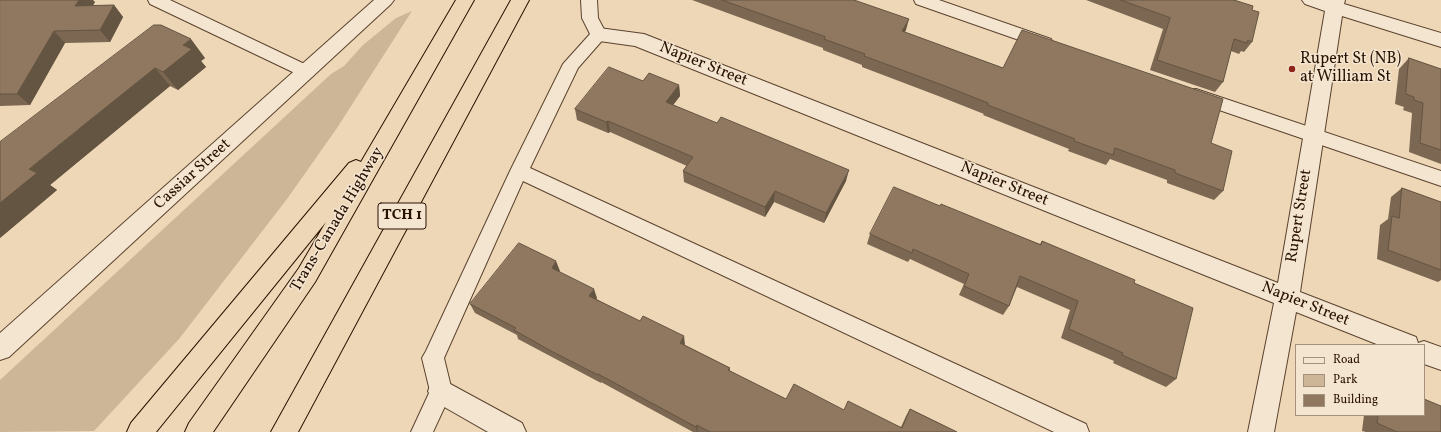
<!DOCTYPE html>
<style>
body{margin:0}
#map{position:relative;width:1441px;height:432px;overflow:hidden;background:#eed7b6;font-family:Vollkorn,serif}
canvas{display:block}
.legend{position:absolute;left:1295px;top:344px;width:130px;height:72px;box-sizing:border-box;background:#f4e5d0;border:1px solid #a3907d;margin:0;padding:5px 7px;list-style:none;font-size:12px;color:#291100}
.legend li{display:flex;align-items:center;gap:8px;height:20px}
.legend b{width:20px;border:1px solid #a3907d}
</style>
<div id="map">
<canvas width="1441" height="432"></canvas>
<ul class="legend">
<li><b style="height:5px;background:#f4e5d0"></b>Road</li>
<li><b style="height:11px;background:#cdb597"></b>Park</li>
<li><b style="height:11px;background:#8f785f"></b>Building</li>
</ul>
</div>
<script>
const context = document.querySelector('canvas').getContext('2d');
context.lineJoin = 'round';
function paint(path, color) { context.fillStyle = color; context.fill(path, 'evenodd'); }
function strokePath(path, color, width, dash) { context.strokeStyle = color; context.lineWidth = width; context.lineCap = dash ? 'butt' : 'round'; context.setLineDash(dash || []); context.stroke(path); }
function label(font, color, halo, rows, align = 'center') {
  context.font = font + ' Vollkorn,serif'; context.lineWidth = 3; context.setLineDash([]); context.textBaseline = 'middle'; context.strokeStyle = halo; context.fillStyle = color; for (const [text, x, y, turn = 0] of rows) {
    context.save(); context.translate(x, y); context.rotate((+turn || 0) * Math.PI / 180); context.textAlign = isNaN(turn) ? turn : align; if (halo) context.strokeText(text, 0, 0); context.fillText(text, 0, 0); context.restore();
  }
}
const green = new Path2D(`
 M412 11 337 128 287 199 179 339 94 431 0 432V380L331 74 344 66 363 45 396 18Z`);
const service = new Path2D(`
 M148 0H170L313 68 315 72 313 76 307 78 301 76 150 4Z
 M581 0H597L598 18 607 35 578 68 530 168 1086 424 1089 432H1054L523 181 444 358 452 391 433 432H411L430 391 422 358 426 351 510 171 563 64 590 34 582 18Z
 M914 0H939L1051 39 1053 43 1051 47 1045 49 1039 47 916 4Z
 M1196 89 1441 171V186L1190 100 1187 95 1190 90Z`);
const minor = new Path2D(`
 M374 0H394L391 4 9 357 0 360V333Z
 M1302 0H1345L1344 4 1441 33V47L1342 16 1300 292 1416 337 1418 343 1424 341 1441 347V370L1424 364V345H1379L1296 312 1274 432H1248L1274 303 635 46 592 40 590 35 592 30 599 28 644 34 1278 283 1325 11 1305 4Z
 M441 379 522 423 526 432H488L432 400 428 391 432 382Z`);
const motorway = new Path2D(`
 M456 0H474L315 282 213 432H185L189 423 299 268 326 222 156 432H127L131 423 349 163 356 160 361 162Z
 M511 0H529L298 432H271Z`);
const wall = new Path2D(`
 M0 0 95 2 92 6 114 5 123 17 110 42 65 43 30 105 0 106Z
 M692 0H854L906 30 904 32 1211 143 1223 191 1214 200 1167 183V180L1110 159 1106 165 1068 151 1069 149 983 115 984 114 941 97 862 67V65L823 50V48Z
 M1086 0H1234L1252 10V42L1244 52 1241 51 1239 54 1231 51 1223 82 1215 92 1150 70 1163 29Z
 M154 25 205 58 201 61 206 67 178 90 170 86 50 185 57 190 0 238Z
 M1409 58 1441 69V164L1409 152 1412 113 1403 110 1404 107 1395 104 1399 69Z
 M679 85 680 96 673 105 846 181 824 223 774 202 765 217 684 182 683 171 687 166 610 132 608 133 577 120 575 109Z
 M1402 188 1441 202V280L1438 282 1377 259 1380 225 1388 219 1391 197Z
 M940 206 1040 244 1042 241 1134 283 1176 379 1166 387 1113 363 1114 361 1061 338 1070 310 1017 287 1009 306 1003 315 959 295 964 284 910 259 908 262 867 244 870 234Z
 M560 271 559 272 597 298 596 299 685 345 730 368V371L786 399 844 410 901 427 906 416 910 409 957 432H693L601 382V383L518 339 517 335 475 313 470 304Z
 M1364 415H1424L1441 432H1366L1362 431Z`);
const shadedWall = new Path2D(`
 M79 0H93L95 2 86 18 75 6Z
 M114 5 123 17 110 42 100 30Z
 M909 19 906 30 899 42 902 31Z
 M54 31 65 43 30 105 17 94Z
 M191 39 205 58 201 61 206 67 178 90 163 72 183 45Z
 M155 68 170 86 50 185 57 190 0 238V203L29 169Z
 M679 85 680 96 667 113 666 102Z
 M608 121 610 132 608 133 606 122Z
 M849 170 846 181 824 223 826 213Z
 M775 191 774 202 765 217V207Z
 M556 261 560 271 555 277 552 268Z
 M594 289 597 298 592 305 589 296Z
 M684 336 685 345 680 343Z
 M697 425 698 432H697L696 427Z`);
const building = new Path2D(`
 M0 0H79L75 6 114 5 100 30 54 31 17 94H0Z
 M722 0H854L909 19 902 31 1003 68 1022 30 1223 99 1211 143 1232 151 1223 191 1175 173V170L1115 148 1113 155 1074 141 1075 139 988 105V103L945 86 864 56 865 54 824 39 825 37Z
 M1121 0H1234L1253 6 1252 10 1259 12 1252 42 1248 40 1247 43 1234 39 1223 82 1157 60 1170 18Z
 M154 25H161L191 39 183 45 192 49 163 72 155 68 29 169 37 173 0 203V142Z
 M1409 58 1441 69V150L1420 143 1423 103 1414 100V97L1406 94Z
 M609 67 643 81 649 73 679 85 666 102 717 123 721 117 849 170 826 213 775 191 765 207 683 171 693 157 608 121 606 122 575 109Z
 M894 187 940 206 941 204 1041 245 1042 241 1135 280 1134 283 1193 308 1176 379 1122 355 1123 353 1069 329 1078 301 1020 276 1009 306 964 286 969 274 913 249 912 253 870 234Z
 M1402 188 1441 202V270L1388 250 1392 216 1399 218Z
 M519 243 556 261 552 268 594 289 589 296 640 321 643 316 684 336 680 343 730 368 728 370 786 399 794 384 844 410 848 401 902 428 910 409 957 432H710L697 425 696 427 598 374V375L551 351 514 330 516 328 470 304Z
 M1424 399 1441 406V432H1397L1377 423 1378 415H1424Z`);
const markers = [
 [1292,69,4,"#8f2418"]
];
const shields = [
 [402,216,48]
];
const shieldNames = [
 ["TCH 1",402,216]
];
const poiNames = [
 ["Rupert St (NB)",1300,60],
 ["at William St",1300,78]
];
const streetNames = [
 ["Napier Street",703,65,22],
 ["Cassiar Street",193,175,-42],
 ["Napier Street",1004,185,22],
 ["Rupert Street",1300,216,-81],
 ["Trans-Canada Highway",338,220,-59],
 ["Napier Street",1305,305,22]
];
paint(green, '#cdb597');
strokePath(service, '#5a422e', 2);
strokePath(minor, '#5a422e', 2);
strokePath(motorway, '#291100', 2);
paint(service, '#f4e5d0');
paint(minor, '#f4e5d0');
paint(motorway, '#eed7b6');
paint(wall, '#7b6752');
paint(shadedWall, '#645442');
paint(building, '#8f785f');
strokePath(building, '#645442', 1);
for (const [x, y, r, color] of markers) { const dot = new Path2D(); dot.arc(x, y, r, 0, 2 * Math.PI); context.fillStyle = color; context.fill(dot); strokePath(dot, '#f4e5d0', 1.5); }
for (const [x, y, w] of shields) { const box = new Path2D(); box.roundRect(x - w / 2, y - 13, w, 26, 3); context.fillStyle = '#f4e5d0'; context.fill(box); strokePath(box, '#291100', 1); }
label('bold 15px', '#291100', null, shieldNames);
label('16px', '#291100', '#f4e5d0', poiNames, 'left');
label('16px', '#291100', '#f4e5d0', streetNames);
</script>
